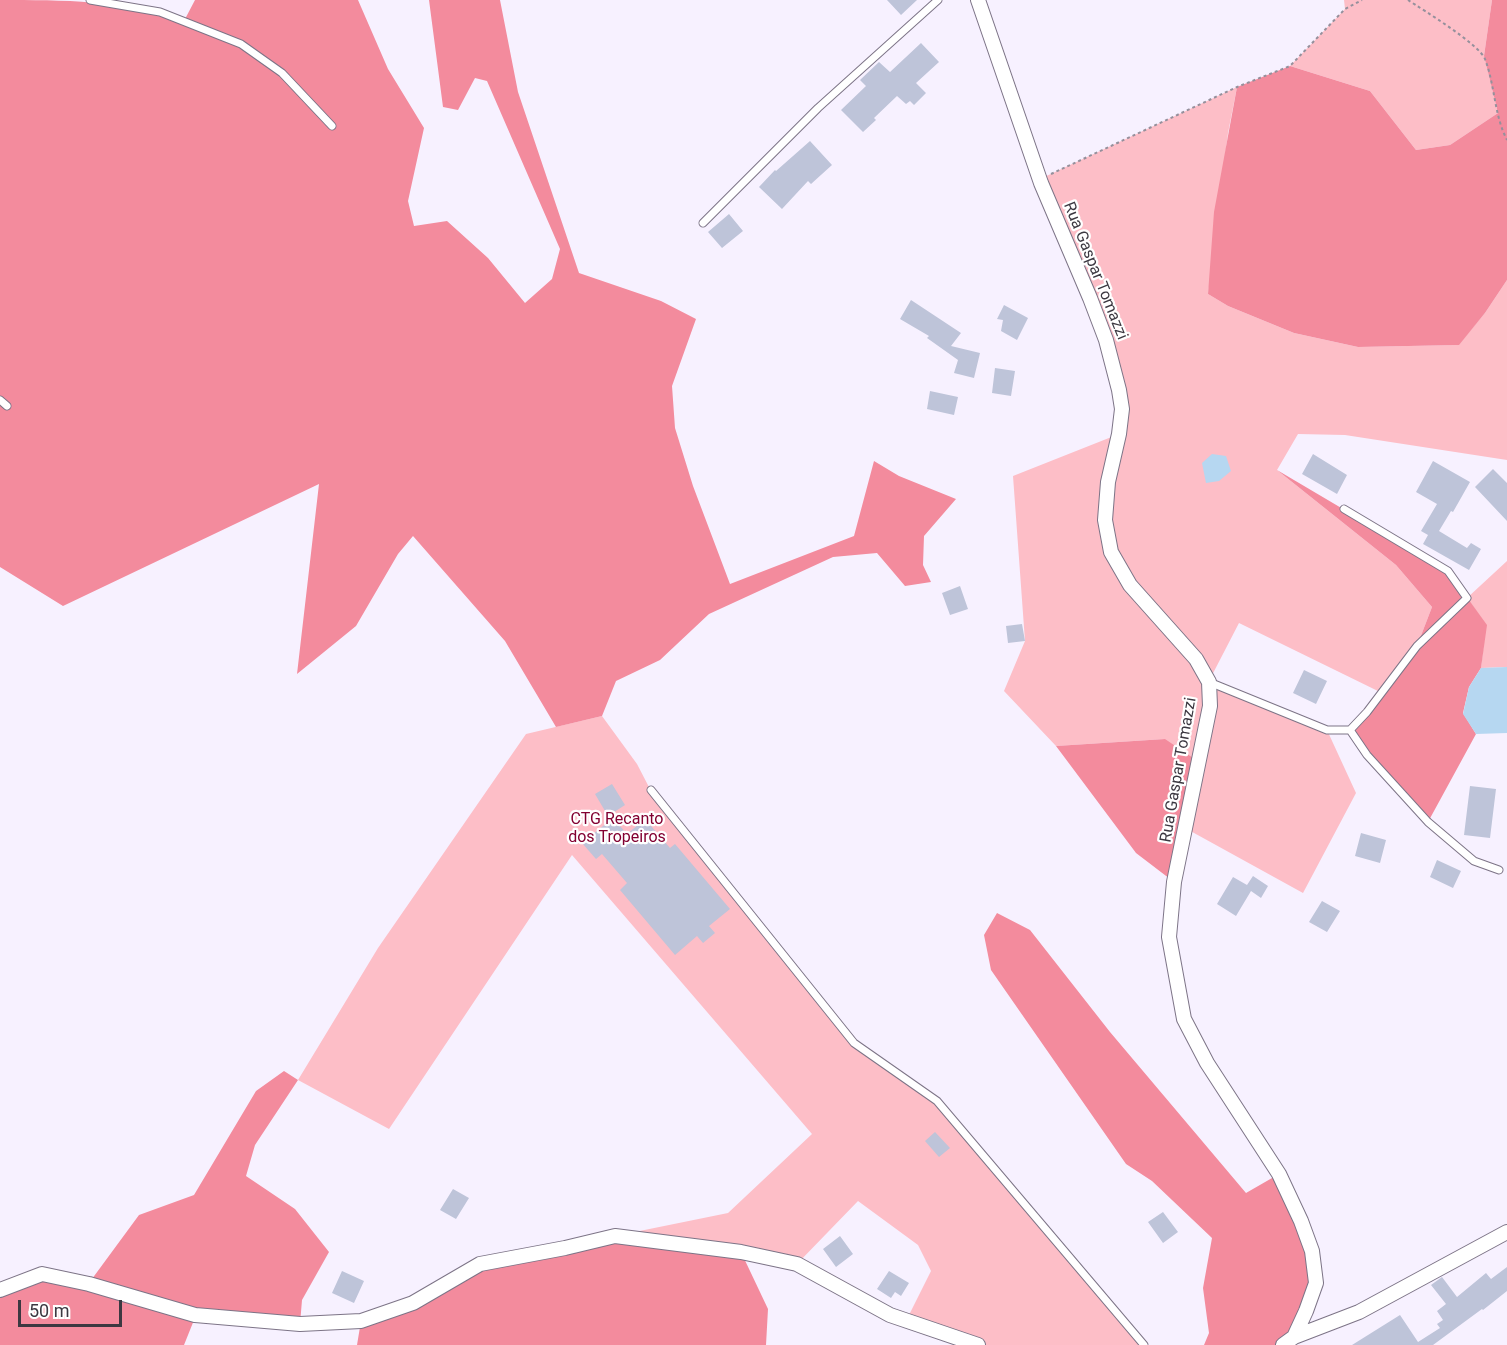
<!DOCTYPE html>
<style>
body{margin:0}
#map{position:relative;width:1507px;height:1345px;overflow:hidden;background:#f7f1ff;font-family:Roboto,sans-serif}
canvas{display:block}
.scale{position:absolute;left:18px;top:1300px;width:104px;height:27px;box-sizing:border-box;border:3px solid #3c3841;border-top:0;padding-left:8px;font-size:18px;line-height:21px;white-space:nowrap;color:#3c3841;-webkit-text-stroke:4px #fff;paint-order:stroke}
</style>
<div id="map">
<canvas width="1507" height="1345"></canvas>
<div class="scale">50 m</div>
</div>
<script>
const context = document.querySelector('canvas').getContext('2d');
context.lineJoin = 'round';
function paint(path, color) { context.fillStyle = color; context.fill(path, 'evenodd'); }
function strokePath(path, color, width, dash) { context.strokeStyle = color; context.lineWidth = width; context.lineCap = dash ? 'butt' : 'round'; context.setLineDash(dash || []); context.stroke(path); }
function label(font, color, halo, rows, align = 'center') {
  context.font = font + ' Roboto,sans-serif'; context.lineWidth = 4.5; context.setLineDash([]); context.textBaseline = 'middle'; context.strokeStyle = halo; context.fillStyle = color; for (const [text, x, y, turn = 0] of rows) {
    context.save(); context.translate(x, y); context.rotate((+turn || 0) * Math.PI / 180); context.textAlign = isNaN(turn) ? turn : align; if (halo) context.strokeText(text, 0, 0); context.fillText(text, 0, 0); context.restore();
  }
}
const green = new Path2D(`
 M1344 0H1492L1484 56 1498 113 1450 145 1416 150 1370 91 1290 66 1345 9Z
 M1237 87 1228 133 1208 294 1228 306 1294 333 1358 347 1458 345 1485 313 1507 280V460L1345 435 1298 434 1277 470 1396 565 1432 607 1417 646 1382 693 1239 623 1209 681 1327 730 1356 793 1303 893 1185 828 1165 739 1056 746 1004 691 1025 641 1013 476 1119 434V390L1040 179Z
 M1507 561V667L1481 668 1486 625 1467 598Z
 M602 716 637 764 651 791 854 1042 937 1101 1144 1345H978L906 1321 931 1271 918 1245 858 1201 797 1264 615 1236 728 1213 812 1134 572 855 389 1129 298 1080 378 948 526 734Z`);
const forest = new Path2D(`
 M0 0C63 0 124 0 184 21L195 0H358L388 69 424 128 408 201 414 226 447 221 488 258 525 303 552 279 560 249 487 81 475 78 458 110 443 107 429 0H500L518 92 579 273 661 301 696 319 672 386 675 428 693 486 730 584 854 536 874 461 899 476 956 499 924 536 923 565 931 582 905 586 877 553 833 557 709 614 660 660 616 681 602 716 556 727 505 641 413 536 398 554 356 626 297 674 319 484 63 606 0 567Z
 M1492 0H1507V280L1485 313 1459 345 1358 347 1294 333 1228 306 1208 294 1214 212 1237 87 1290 66 1370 91 1416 150 1450 145 1498 113 1484 56Z
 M1277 470 1448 571 1487 625 1481 668 1469 687 1463 713 1476 734 1428 822 1350 730 1417 646 1432 607 1396 565Z
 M1165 739 1199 762 1174 882 1136 853 1056 746Z
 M997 913 1030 930 1110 1032 1246 1193 1279 1174 1316 1283 1283 1345H1204L1209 1333 1203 1288 1212 1238 1152 1181 1126 1164 991 970 984 935Z
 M284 1071 298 1080 255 1145 246 1176 295 1209 329 1252 302 1300 300 1324 196 1315 184 1345H0V1290L42 1274 89 1283 139 1215 194 1195 256 1091Z
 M615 1236 741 1252 768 1309 766 1345H357L361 1321 480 1264Z`);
const water = new Path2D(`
 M1212 454 1226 456 1231 471 1219 481 1206 483 1202 463Z
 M1507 667V733L1476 734 1463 714 1469 687 1481 668Z`);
const building = new Path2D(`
 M887 0H917L901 15Z
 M921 43 939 62 916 83 926 93 914 105 910 101 906 104 897 96 874 118 876 120 863 132 841 110 866 86 860 80 879 62 890 72Z
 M810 141 832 165 811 184 808 181 782 209 759 187 775 170 776 171Z
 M729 214 743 231 722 248 708 232Z
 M911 300 961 333 951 346 980 353 974 378 954 373 958 360 927 338 929 336 900 319Z
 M1004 305 1028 318 1017 340 1001 331 1003 320 997 319Z
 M995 368 1015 371 1011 396 992 393Z
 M930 391 958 397 954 415 927 409Z
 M1313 454 1347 475 1337 494 1302 474Z
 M1433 461 1470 482 1453 512 1451 511 1439 531 1467 548 1471 543 1481 549 1469 570 1423 544 1428 535 1421 531 1437 504 1416 492Z
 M1493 469 1507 483V521L1475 487Z
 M960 586 968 609 950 615 942 593Z
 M1022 624 1025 641 1008 643 1006 626Z
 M1304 670 1327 681 1316 704 1293 693Z
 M612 784 625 805 608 816 595 794Z
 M1470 786 1496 789 1490 838 1464 835Z
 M613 818 627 834 645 819 670 848 675 844 730 909 709 926 715 933 703 943 697 936 675 955 620 890 627 883 602 854 596 859 582 843Z
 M1361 833 1386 840 1380 863 1355 856Z
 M1437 860 1461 871 1453 888 1430 877Z
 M1253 876 1268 886 1261 898 1251 891 1236 916 1217 904 1233 877 1247 885Z
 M1322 901 1340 911 1327 932 1309 922Z
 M935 1132 950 1148 939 1157 925 1141Z
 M453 1189 469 1198 456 1219 440 1210Z
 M1163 1212 1178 1232 1163 1243 1148 1222Z
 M840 1236 853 1254 836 1267 823 1249Z
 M1507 1267V1291L1483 1310 1482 1309 1433 1345H1352L1400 1315 1418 1342 1440 1328 1437 1324 1443 1320 1437 1311 1446 1304 1431 1285 1442 1277 1457 1297 1486 1273 1491 1279Z
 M342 1271 364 1281 354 1303 332 1293Z
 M889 1271 909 1283 901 1296 895 1292 891 1298 877 1289Z`);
const path = new Path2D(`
 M1408 0C1423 10 1479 44 1485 59 1495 85 1494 115 1507 140
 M1051 174 1237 87 1290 66 1345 9 1362 0`);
const lane = new Path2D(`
 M90 0 160 12 241 44 282 73 332 126
 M703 223 818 108 938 0
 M0 400 7 406
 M1209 682 1327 730H1350L1367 712 1417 646 1467 598 1448 571 1344 509
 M1350 730 1367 755 1428 822 1474 861 1499 870
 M651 790 854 1043 937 1101 1144 1345`);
const street = new Path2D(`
 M978 0 1041 183 1090 298 1106 340 1119 390 1122 409 1119 434 1108 482 1105 520 1111 552 1130 585 1196 659 1209 682 1210 706 1174 882 1169 937 1184 1019 1207 1063 1279 1174 1301 1221 1312 1251 1316 1283 1306 1311 1294 1337 1283 1345
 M0 1290 42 1274 89 1284 195 1315 300 1324 361 1321 413 1303 480 1264 565 1248 615 1236 741 1252 797 1264 890 1315 978 1345
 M1294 1337 1359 1312 1507 1232`);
const streetNames = [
 ["Rua Gaspar Tomazzi",1095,271,68],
 ["Rua Gaspar Tomazzi",1179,770,-80]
];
const parkNames = [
 ["CTG Recanto",617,820],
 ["dos Tropeiros",617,838]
];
paint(green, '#fdbec7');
paint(forest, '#f38b9d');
paint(water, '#b6d7f1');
paint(building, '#bec4d9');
strokePath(lane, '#7d7487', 9);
strokePath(street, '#7d7487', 16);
strokePath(path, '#95909c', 2, [3, 3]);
strokePath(lane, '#fff', 7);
strokePath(street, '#fff', 14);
label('16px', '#3c3841', '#fff', streetNames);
label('16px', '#820031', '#fff', parkNames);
</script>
